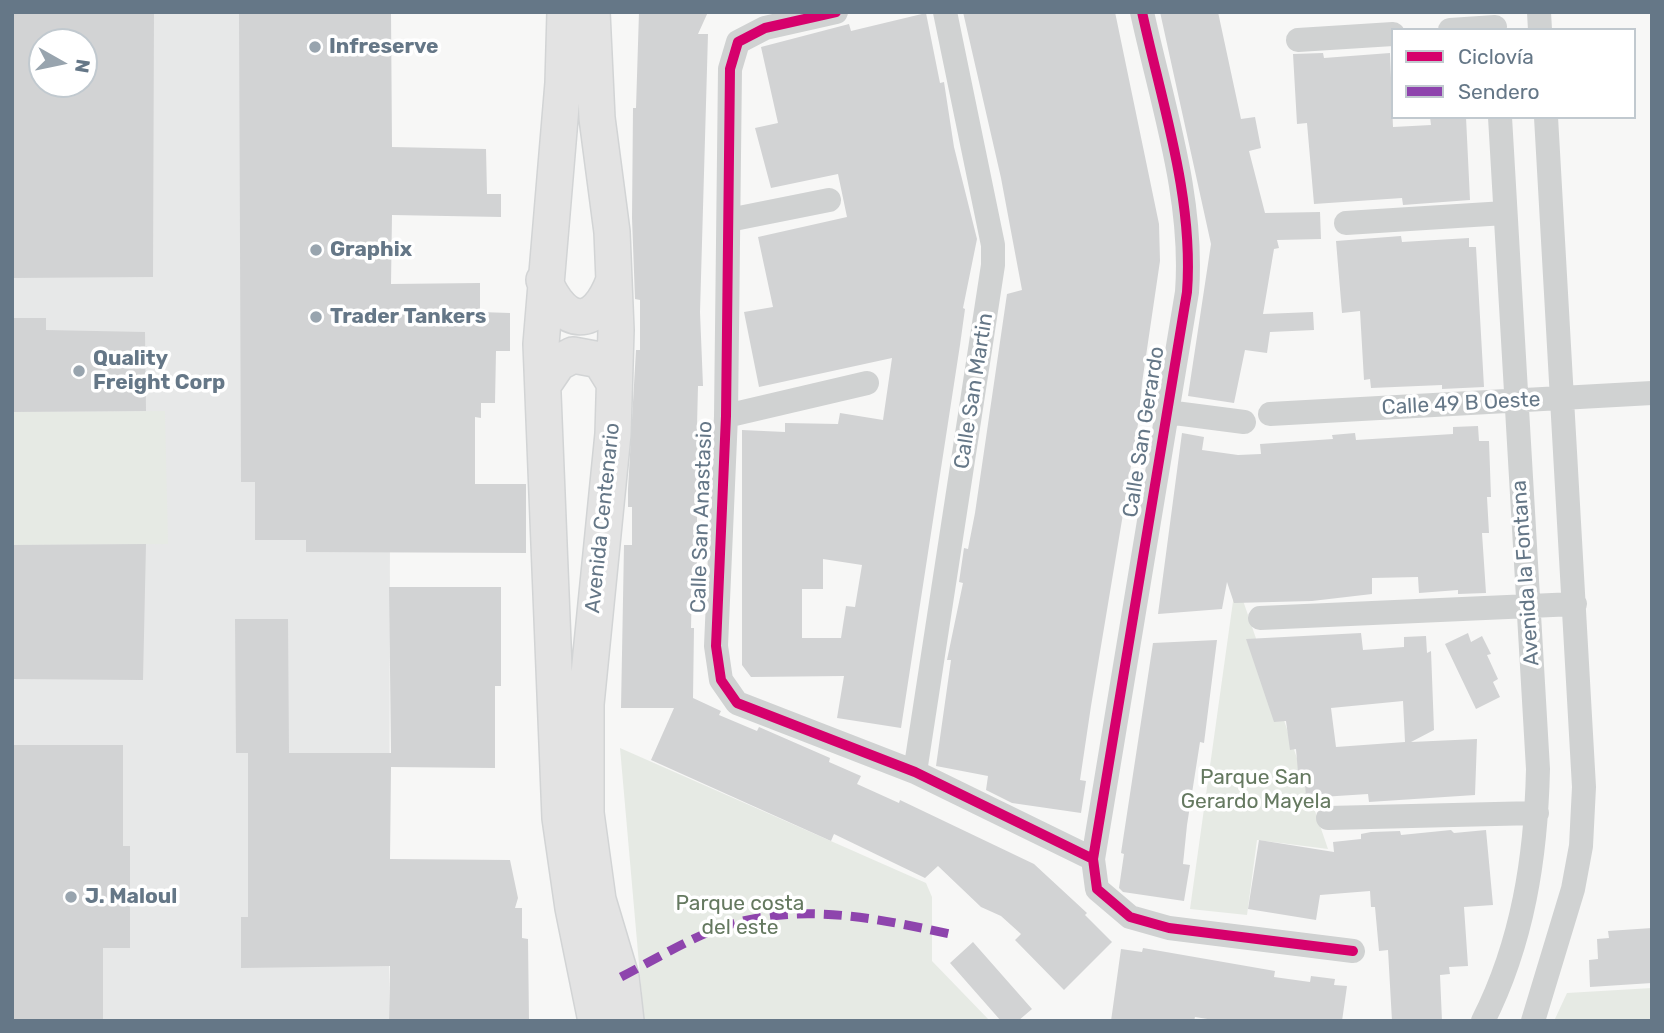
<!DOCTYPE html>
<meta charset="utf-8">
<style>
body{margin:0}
#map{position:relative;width:1664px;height:1033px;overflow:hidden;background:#f7f7f6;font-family:Rubik,sans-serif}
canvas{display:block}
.frame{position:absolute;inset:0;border:14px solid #657787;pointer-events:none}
.legend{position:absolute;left:1391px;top:28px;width:245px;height:91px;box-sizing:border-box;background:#fff;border:2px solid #c1c9cf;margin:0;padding:9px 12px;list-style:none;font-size:21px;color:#657787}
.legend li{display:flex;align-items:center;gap:14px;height:35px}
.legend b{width:35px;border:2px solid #c1c9cf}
.north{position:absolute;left:28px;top:28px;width:70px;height:70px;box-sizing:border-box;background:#fff;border:2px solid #c1c9cf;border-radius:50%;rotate:99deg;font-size:19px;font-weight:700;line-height:28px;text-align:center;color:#657787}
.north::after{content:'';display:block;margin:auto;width:24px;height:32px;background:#98a4ae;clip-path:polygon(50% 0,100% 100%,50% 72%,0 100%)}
</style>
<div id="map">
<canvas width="1664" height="1033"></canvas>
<div class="frame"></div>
<ul class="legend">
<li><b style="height:9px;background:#d6006c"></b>Ciclovía</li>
<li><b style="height:9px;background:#8e44ad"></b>Sendero</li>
</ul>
<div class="north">N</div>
</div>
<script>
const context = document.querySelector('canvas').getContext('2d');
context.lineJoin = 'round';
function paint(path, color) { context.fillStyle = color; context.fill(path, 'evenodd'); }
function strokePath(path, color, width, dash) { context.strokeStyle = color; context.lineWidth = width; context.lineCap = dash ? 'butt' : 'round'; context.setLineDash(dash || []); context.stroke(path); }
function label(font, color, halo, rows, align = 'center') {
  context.font = font + ' Rubik,sans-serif'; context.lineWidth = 7; context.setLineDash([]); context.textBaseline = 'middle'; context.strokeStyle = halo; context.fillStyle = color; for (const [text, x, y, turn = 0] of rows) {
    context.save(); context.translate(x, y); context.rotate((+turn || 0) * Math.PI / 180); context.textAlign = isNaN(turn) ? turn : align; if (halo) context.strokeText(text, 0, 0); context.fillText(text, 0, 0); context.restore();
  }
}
const built = new Path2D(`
 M12 12H391L389 1021H12ZM42 42H84V84H42Z`);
const green = new Path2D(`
 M165 411 168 544 12 545V412Z
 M1236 580 1328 849 1257 840 1247 915 1190 909Z
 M620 748 926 883 932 897V961L990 1021H644Z
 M1652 988V1021H1554L1567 993Z`);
const building = new Path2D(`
 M12 12H154L153 277 12 278ZM42 42H84V84H42Z
 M391 12 392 147 486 149 487 194H501V217L392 215 391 284 480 283V312L510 313V351H496L495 403H481V418L475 417V484H526V553L306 552V540H255V482H241L239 13Z
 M639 12H708L698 34H708L700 312 703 386H698L697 426 700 507H697V584H692L691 628H694L693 698 721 711 719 715 757 731 759 727 830 758 829 762 861 776 857 784 899 803 900 800 1034 864 1087 913 1085 915 1112 942 1064 990 1015 940 1021 934 1001 916 981 907 938 866 925 878 834 834 831 841 651 760 674 708H621L624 545H632V507H628V489L636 350H640V300L635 299 632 218 633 108H636Z
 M963 12H1115L1159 224 1160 261 1142 383 1139 418 1091 706 1080 780 1086 781 1081 813 1012 803 986 790 988 776 936 766 951 660H947L963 583 959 582 964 548 968 549 975 513 1007 294 1022 290 1001 178Z
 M1160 12H1218L1241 119 1255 117 1261 148 1249 151 1265 213 1320 212 1321 239 1277 240 1279 248 1274 249 1263 314 1313 312 1314 330 1270 332 1267 353 1245 350 1234 403 1188 396 1211 244Z
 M926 13 940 83 944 82 954 147 977 239 963 308 965 309 960 345 901 728 837 718 844 676 751 677 742 665V430L785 432V423L838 424 840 413 883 420 892 358 759 387 744 312 773 307 758 237 847 217 838 174 771 188 755 128 778 123 761 47 849 24 851 31ZM823 559 862 565 855 607 846 606 841 638H802V589H823Z
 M1323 53 1324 58 1390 53 1393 127 1431 125 1430 117H1466L1470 200 1403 205 1402 198 1314 204 1307 123 1297 124 1293 54Z
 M1401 236 1402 242 1469 238V247H1476L1484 387 1442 389V385L1371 388 1370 379 1364 380 1360 311 1342 313 1336 241Z
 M12 318H46V330L145 332 146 411 12 412Z
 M1478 426 1479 441H1489L1491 497H1487L1489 533H1482L1486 593 1458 594V590L1419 593 1418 577 1372 578V594L1312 601 1234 603 1227 582 1222 609 1158 614 1182 433 1204 437 1202 450 1238 455 1261 454 1260 444 1333 439 1332 435 1355 433 1356 440 1453 434V427Z
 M146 544 143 680 12 679V545Z
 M389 587H501V686H495V768L391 767 390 859 510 860 518 898 515 908H522V938L528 939 529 1021H389L390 966 241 968V917H248V753H236L235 619H288L289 753H391Z
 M1361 633 1363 650 1404 647V637L1426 636 1427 653 1431 651 1434 730 1411 742 1477 739 1475 795 1369 802 1368 794 1306 798 1305 783 1299 784 1296 749 1290 750 1286 721 1274 722 1246 639ZM1403 701 1405 742 1336 747 1331 708Z
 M1468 633 1471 642 1482 636 1491 654 1487 655 1498 679 1493 682 1500 697 1476 709 1445 644Z
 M1217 640 1204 743 1200 742 1187 825 1183 864 1190 865 1184 901 1123 892 1119 888 1124 854 1121 853 1153 643Z
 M12 745H123V846H130V948H103V1021H12Z
 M1451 830 1454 833 1486 830 1493 905 1464 907 1468 966 1449 967 1450 974 1440 975 1442 1021H1392L1388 950 1379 951 1375 907H1371L1370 891 1320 895 1316 920 1248 909 1259 840 1334 852 1333 842 1361 839V834L1371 832 1400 831 1401 835Z
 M1652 928V983L1590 987 1589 960 1598 959 1597 939 1609 938 1608 931Z
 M973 942 1032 1009 1018 1021H1001L950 963Z
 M1143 948 1275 971 1274 977 1310 982 1311 976 1335 979 1334 985 1347 986 1342 1021H1220L1195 1017 1194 1021H1111L1121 949 1142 952Z`);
const street = new Path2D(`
 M836 12 765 28 738 42 730 69 726 416 716 646 721 680 737 703 915 772 1093 859
 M1142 12C1162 104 1194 198 1187 292L1093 859 1097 889 1130 917 1169 928 1353 951
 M1539 12 1540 30
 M1450 30 1495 27
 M1298 40 1393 34
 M729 220 829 200
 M1346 223 1505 213
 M1167 412 1244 422
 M1270 414 1652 393
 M726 416 867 383
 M1260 618 1575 604
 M915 772 993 265V245L945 12
 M1328 818 1537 813
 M1483 1021C1523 942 1536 857 1538 769L1500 117
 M1533 1021 1573 889 1581 846 1584 787 1546 117`);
const secondary = new Path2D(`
 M565 12 563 83 541 344 560 818 573 908 596 1021
 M592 12 597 118 612 232 616 330 613 434 586 704V813L598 900 621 977 626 1021
 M544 280C564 328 596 330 614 280
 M543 385 558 363 573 355 600 360 613 381`);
const quiet = new Path2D(`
 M621 977C648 963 675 947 702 935 785 898 871 917 955 935`);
const cycleway = new Path2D(`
 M836 12 765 28 738 42 730 69 726 416 716 646 721 680 737 703 915 772 1093 859
 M1142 12C1162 104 1194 198 1187 292L1093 859 1097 889 1130 917 1169 928 1353 951`);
const markers = [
 [315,47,7,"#98a4ae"],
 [316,250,7,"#98a4ae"],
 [316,317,7,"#98a4ae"],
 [79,371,7,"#98a4ae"],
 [71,897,7,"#98a4ae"]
];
const poiNames = [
 ["Infreserve",329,47],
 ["Graphix",330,250],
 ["Trader Tankers",330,317],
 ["Quality",93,359],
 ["Freight Corp",93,383],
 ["J. Maloul",85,897]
];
const streetNames = [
 ["Calle San Martin",974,391,-81],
 ["Calle 49 B Oeste",1461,404,-3],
 ["Calle San Gerardo",1144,432,-81],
 ["Calle San Anastasio",702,517,-88],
 ["Avenida Centenario",603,518,-84],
 ["Avenida la Fontana",1526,573,-94]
];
const parkNames = [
 ["Parque San",1256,778],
 ["Gerardo Mayela",1256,802],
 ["Parque costa",740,904],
 ["del este",740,928]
];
paint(built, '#e7e8e8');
paint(green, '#e6eae4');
paint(building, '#d2d3d4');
strokePath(secondary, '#d2d4d5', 38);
strokePath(street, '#d0d2d2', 24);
strokePath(secondary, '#e3e3e3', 35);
strokePath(quiet, '#8e44ad', 9, [18, 9]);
strokePath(cycleway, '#d6006c', 10);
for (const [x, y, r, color] of markers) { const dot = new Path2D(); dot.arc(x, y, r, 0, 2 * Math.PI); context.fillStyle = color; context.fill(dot); strokePath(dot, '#fff', 2.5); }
label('bold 21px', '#657787', '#fff', poiNames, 'left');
label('21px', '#657787', '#fff', streetNames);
label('21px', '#657960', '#fff', parkNames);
</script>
